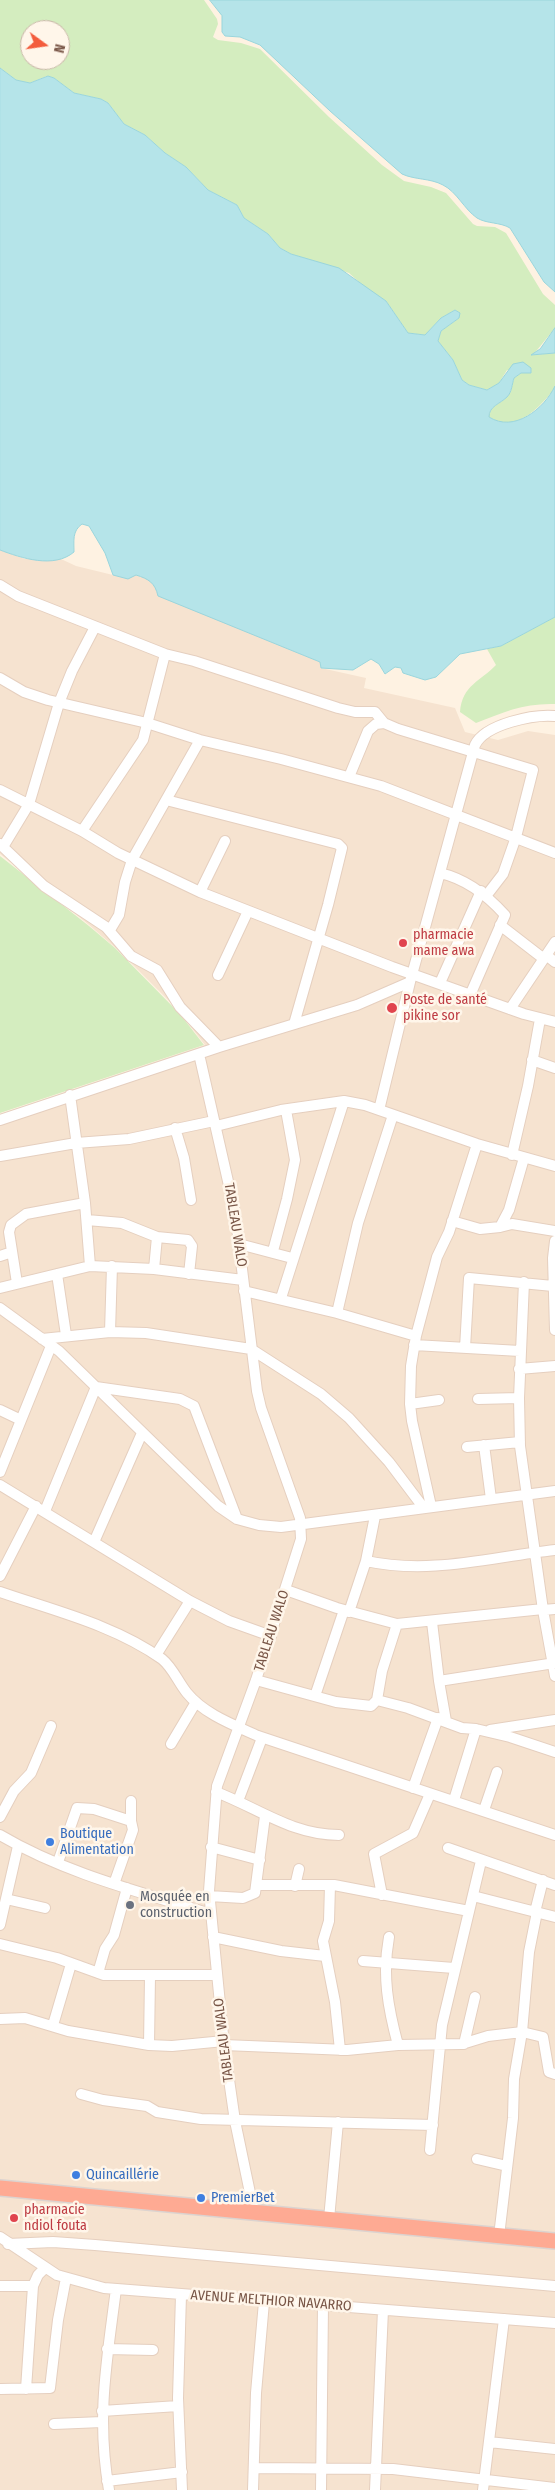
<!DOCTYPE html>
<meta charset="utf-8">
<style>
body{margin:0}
#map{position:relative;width:555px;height:2490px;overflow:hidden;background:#fef2e2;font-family:"Fira Sans Condensed",sans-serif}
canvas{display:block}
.north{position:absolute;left:20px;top:20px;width:50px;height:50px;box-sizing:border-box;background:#fff6ea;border:1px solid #c9b6a8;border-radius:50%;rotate:104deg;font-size:14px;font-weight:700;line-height:20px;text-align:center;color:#785546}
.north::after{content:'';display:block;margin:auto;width:18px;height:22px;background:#f35c3d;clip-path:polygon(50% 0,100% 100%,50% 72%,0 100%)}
</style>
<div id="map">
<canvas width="555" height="2490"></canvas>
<div class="north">N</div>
</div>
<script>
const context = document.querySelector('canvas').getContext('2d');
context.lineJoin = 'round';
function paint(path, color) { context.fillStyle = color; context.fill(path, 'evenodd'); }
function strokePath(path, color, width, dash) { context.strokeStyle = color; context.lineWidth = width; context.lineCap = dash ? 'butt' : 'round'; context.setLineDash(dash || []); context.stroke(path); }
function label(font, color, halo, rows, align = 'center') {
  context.font = font + ' "Fira Sans Condensed",sans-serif'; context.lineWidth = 5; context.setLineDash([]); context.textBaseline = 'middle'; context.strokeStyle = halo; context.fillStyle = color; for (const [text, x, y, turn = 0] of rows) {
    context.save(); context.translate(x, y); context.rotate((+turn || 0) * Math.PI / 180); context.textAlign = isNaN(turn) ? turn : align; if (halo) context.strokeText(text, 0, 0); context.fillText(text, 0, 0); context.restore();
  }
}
const residential = new Path2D(`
 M0 550 25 559H61L76 566 113 575H136L146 578 203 613 320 662 321 668 366 678 364 688 455 708 465 732 498 740 528 731 555 735V2490H0V1114L205 1045 176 1008 119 951 88 924 0 854Z`);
const green = new Path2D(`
 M0 0H204L217 19 218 24 213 37 218 40 241 43 260 49 329 117 382 165 404 181 431 187 446 193 473 224 477 226 495 227 506 233 543 294 555 305V328L533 355 555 353V388C539 408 516 434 489 417 489 406 500 404 507 397 512 392 512 384 514 378L521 373 507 370 499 383 487 390 469 385 462 380 453 360 438 341 441 331 459 318V313L455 310 441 318 425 335 408 333 386 301 369 291 349 273 291 254 280 248 268 234 244 218 237 205 208 190 186 167 165 153 145 135 124 124 108 103 101 99 74 93 54 78 47 76 30 83 16 80 0 68ZM30 30H60V60H30Z
 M555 617V704C524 703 504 712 476 723L460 712C462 685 481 681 496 665L487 649 501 646Z
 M0 856 89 926 115 948 180 1014 204 1045 0 1113Z`);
const water = new Path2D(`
 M210 0H555V292L544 282 510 228C500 222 487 224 477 218 464 209 457 192 443 185 430 178 415 180 402 174L330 111 260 45 240 37 225 36 222 32V16Z
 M0 68 16 80 30 83 48 76 54 78 74 93 101 99 108 103 124 124 145 135 165 153 186 167 208 190 237 205 244 218 268 234 280 248 291 254 339 268 386 301 408 333 425 335 441 318 455 310 460 313 459 318 441 331 438 341 453 360 462 380 469 385 487 390 499 383 513 364 523 362 531 368V373H521L514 378C512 384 512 392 507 397 500 404 489 406 489 417 514 433 544 409 555 386V617L501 646 460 654 436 677 425 680 403 673 401 668 395 667 385 674 379 664 371 659 353 670 321 668 320 662 158 596C155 583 149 579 136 575L128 579 113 575 105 553 89 526 82 524C72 531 74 541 74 552 54 569 21 558 0 550Z
 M555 328V353L531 355 540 349Z`);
const minor = new Path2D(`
 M0 585 18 596 165 654 194 661 338 708 355 712H375L384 723 398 729 533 770 516 837 503 874 486 896
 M0 678 24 692 48 700 147 723 200 740 281 759 381 786 555 853
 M349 777 368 731 376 724 384 723
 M0 790 82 831 118 853 200 892 392 967 524 1014 555 1022
 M166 800 338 844 342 848 328 905 294 1024
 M82 831 143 740 165 654
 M0 844 44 886 106 927 131 956 157 970 180 1007 219 1047
 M3 847 29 804 59 703 72 671 95 627
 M440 873C466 879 487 895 505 915L471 993
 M200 892 225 841
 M500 925 544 959
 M110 930 119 915 125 882 132 860 200 740
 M546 955 555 962
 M218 975 248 911
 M440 983 481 891
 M510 1009 555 942
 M199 1054 235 1212 257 1391 261 1408 300 1518 301 1539 256 1680 217 1786 209 1891 224 2045 235 2121 254 2212
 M532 1060 555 1068
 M70 1095 85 1203 90 1266
 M379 1110 410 982 475 745C485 724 534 714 555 716
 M0 1120 219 1047 357 1005 410 982
 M216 1126 281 1110 344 1101 365 1105 477 1144 555 1166
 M175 1128 184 1158 191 1200
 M512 1155 528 1086 540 1019
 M0 1156 76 1143 129 1139 214 1121
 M524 1158 509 1210 500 1227 512 1224 555 1231
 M87 1220 122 1223 157 1237
 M452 1221 480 1229 500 1227
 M555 1241 553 1258 555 1330
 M239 1244 292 1258
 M273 1251 287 1199 295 1160 286 1110
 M0 1256 12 1252
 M154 1269 157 1237 188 1240 192 1246 189 1274
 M57 1274 66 1335
 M524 1282 519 1398 520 1446 543 1610 555 1676
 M17 1283 9 1232 11 1225 26 1214 85 1203
 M0 1288 90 1266 154 1269 243 1280
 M244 1291 337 1313 416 1336
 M281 1298 344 1101
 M0 1308 59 1351 218 1506 237 1519 259 1525 281 1527 555 1491
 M337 1313 358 1223 393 1115
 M110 1332 112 1266
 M42 1339 110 1332 146 1333 251 1349 321 1394 349 1418 389 1462 423 1507
 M414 1345 520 1351
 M465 1348 469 1278 553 1286
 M519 1369 555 1366
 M478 1399 519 1398
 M410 1404 439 1400
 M0 1410 21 1420
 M484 1445 491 1499
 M467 1447 520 1442
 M0 1472 51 1346
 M0 1485 190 1601 229 1621 271 1636
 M431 1506 412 1421 410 1404 411 1366 416 1336 437 1257 449 1232 477 1144
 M45 1511 96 1387 180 1399 194 1406 237 1519
 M94 1542 142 1433
 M366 1561C431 1575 490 1557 555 1550
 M0 1576 36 1506
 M286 1590 337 1608 397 1624
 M0 1592C55 1611 114 1625 162 1659 173 1668 178 1682 187 1693 204 1714 234 1725 258 1736L555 1835
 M543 1610 555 1609
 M349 1612 366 1561 375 1516
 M432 1622 439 1681
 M156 1655 190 1601
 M256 1680 336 1702 371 1706 377 1700 382 1671 397 1624 543 1609
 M315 1696 344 1610
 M377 1700 408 1708 462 1728 476 1729
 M446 1721 439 1681 555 1663
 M490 1730 555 1720
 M171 1744 196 1702
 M413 1788 438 1718
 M216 1792C258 1808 292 1835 339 1835
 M454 1800 476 1729 510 1737 555 1752
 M131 1801V1821
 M238 1801 262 1738
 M484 1810 497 1772
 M0 1817 14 1791 31 1773 51 1726
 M0 1835C64 1873 140 1892 211 1914
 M211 1847 260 1860
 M448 1848 555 1885
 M58 1862 77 1808 94 1809 131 1821 133 1830 114 1884
 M257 1885H334L469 1911
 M330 1885 329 1921 323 1941 335 2002 340 2050
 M295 1886 299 1869
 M382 1895 374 1854 413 1833 430 1794
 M209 1896 243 1898 255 1893 265 1816
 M473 1896 555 1917
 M6 1899 45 1908
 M535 1912 543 1880
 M0 1925 18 1846
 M213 1937 281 1951 325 1956
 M389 1937C382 1975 388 2008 398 2045
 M0 1944 57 1958 104 1975H217
 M363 1961 454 1968
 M98 1973 105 1949 114 1935 127 1888
 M150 1976 149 2045 172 2046 224 2041
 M0 2019 25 2018 68 2031 149 2045
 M53 2025 71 1964
 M464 2044 475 1997
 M224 2045 347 2050 398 2045 462 2044 488 2036 522 2032 543 2037 549 2072 555 2074
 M81 2094 103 2100 147 2106 157 2112 201 2119 433 2125
 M430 2150 442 2025 481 1861
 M477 2159 507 2166
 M329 2219 338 2122
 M499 2236 513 2118 514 2079 522 2032 529 1952 537 1912
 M0 2237 57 2275 104 2288 555 2323
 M8 2244 53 2242 95 2245 555 2286
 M0 2286H33
 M181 2295 178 2398 182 2490
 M107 2349 153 2350
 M0 2389 50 2388 58 2320 66 2278
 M26 2389 33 2286 38 2275 45 2268
 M102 2411 178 2406
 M54 2424 102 2422
 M489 2442 555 2449
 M254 2468 393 2469 555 2488
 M107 2481 182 2472
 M109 2490C96 2417 107 2360 116 2289
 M253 2490 256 2393 264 2302
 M321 2490 323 2305
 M375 2490 383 2310
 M483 2490 504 2319`);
const highway = new Path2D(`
 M0 2188 555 2241`);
const markers = [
 [403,943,5,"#e0444e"],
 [392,1008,6,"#e0444e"],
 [50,1842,5,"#3f7fe0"],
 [130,1905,5,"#6b7280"],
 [76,2175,5,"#3f7fe0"],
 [201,2198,5,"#3f7fe0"],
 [14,2218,5,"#e0444e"]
];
const healthNames = [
 ["pharmacie",413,935],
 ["mame awa",413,951],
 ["Poste de santé",403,1000],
 ["pikine sor",403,1016],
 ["pharmacie",24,2210],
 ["ndiol fouta",24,2226]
];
const streetNames = [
 ["TABLEAU WALO",235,1225,81],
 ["TABLEAU WALO",272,1631,-72],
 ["TABLEAU WALO",224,2040,-97],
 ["AVENUE MELTHIOR NAVARRO",271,2301,4]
];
const shopNames = [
 ["Boutique",60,1834],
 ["Alimentation",60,1850],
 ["Quincaillérie",86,2175],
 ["PremierBet",211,2198]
];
const worshipNames = [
 ["Mosquée en",140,1897],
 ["construction",140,1913]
];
paint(residential, '#f6e3d0');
paint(green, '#d4edbf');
paint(water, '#b5e4e9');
strokePath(water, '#9ad5dc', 1);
strokePath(minor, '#e5cfbf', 12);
strokePath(highway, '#dcd3cf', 18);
strokePath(minor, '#fff', 10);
strokePath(highway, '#feaa93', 15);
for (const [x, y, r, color] of markers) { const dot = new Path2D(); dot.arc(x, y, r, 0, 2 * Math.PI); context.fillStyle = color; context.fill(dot); strokePath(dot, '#fff6ea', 2); }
label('14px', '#be3a42', '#fff6ea', healthNames, 'left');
label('14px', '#785546', '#fff6ea', streetNames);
label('14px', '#366cbe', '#fff6ea', shopNames, 'left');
label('14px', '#5b616d', '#fff6ea', worshipNames, 'left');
</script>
